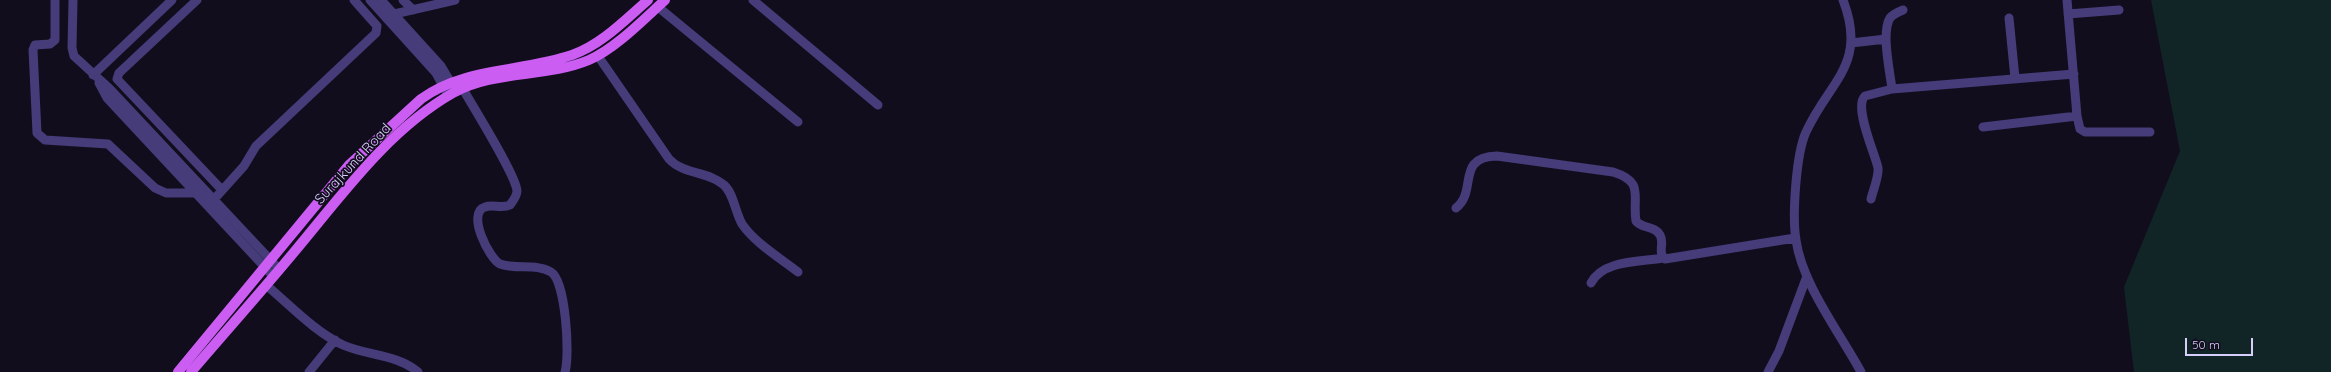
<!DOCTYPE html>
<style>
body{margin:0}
#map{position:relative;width:2331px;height:372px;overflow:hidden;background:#120d1d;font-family:Quicksand,sans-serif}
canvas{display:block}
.scale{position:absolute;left:2185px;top:338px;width:68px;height:18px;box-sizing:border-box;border:2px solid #d8cefb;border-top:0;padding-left:5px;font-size:12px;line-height:14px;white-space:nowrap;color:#d8cefb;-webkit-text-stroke:3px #120d1d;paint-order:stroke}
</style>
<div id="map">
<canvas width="2331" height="372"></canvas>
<div class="scale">50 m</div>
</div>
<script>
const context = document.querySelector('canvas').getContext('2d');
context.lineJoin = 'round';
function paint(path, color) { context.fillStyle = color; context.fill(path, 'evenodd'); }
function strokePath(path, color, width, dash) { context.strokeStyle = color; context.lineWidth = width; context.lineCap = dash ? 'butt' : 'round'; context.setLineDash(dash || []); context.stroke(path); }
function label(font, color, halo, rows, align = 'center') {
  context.font = font + ' Quicksand,sans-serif'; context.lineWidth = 3.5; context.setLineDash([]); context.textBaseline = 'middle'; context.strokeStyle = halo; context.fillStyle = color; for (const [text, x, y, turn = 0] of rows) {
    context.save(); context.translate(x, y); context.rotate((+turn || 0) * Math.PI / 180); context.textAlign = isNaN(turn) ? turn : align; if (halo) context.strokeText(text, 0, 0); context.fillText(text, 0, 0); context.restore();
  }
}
const green = new Path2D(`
 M2151 0H2331V372H2134L2124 287 2180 151Z`);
const minor = new Path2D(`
 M55 0V40L50 44 35 45 33 50 37 133 45 140 108 144 155 188 166 193H196
 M73 0 72 48 74 56 110 89 279 269
 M197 0 119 73 117 79 222 190
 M370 0 436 73 447 93
 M381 0 441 66 454 88
 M403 0 413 10
 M753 0 878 105
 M1843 0C1868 65 1829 81 1806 132 1796 154 1792 216 1796 240 1802 284 1840 333 1861 372
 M2067 0 2077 116 2080 129 2085 132H2150
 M658 7 798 122
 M2068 14 2119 10
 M390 15 455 0
 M2009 18 2015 78
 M1851 43 1886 39
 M598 56 669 159C684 175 708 171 724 185 734 194 735 212 742 224 755 243 780 258 798 272
 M93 75 172 0
 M99 83 107 98 273 276
 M463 89C473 107 516 175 517 191 517 196 513 201 510 205 502 209 493 204 485 207 466 213 489 258 500 264 516 270 536 263 551 272 566 281 570 356 565 372
 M1892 89C1890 72 1881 32 1890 18 1893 14 1898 12 1903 10
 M1983 127 2077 116
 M1871 199C1873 190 1879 177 1878 168 1876 156 1853 107 1865 96L1892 89 2074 74
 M208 206 244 166 256 146 376 33 377 26 354 0
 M1456 208C1478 191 1455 157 1497 156L1613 172C1645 182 1632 196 1636 221 1642 229 1654 225 1660 235 1665 243 1657 252 1665 259L1795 238
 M1591 283C1603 260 1640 262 1663 258
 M266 285C290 305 315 332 343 345 368 356 397 354 418 372
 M309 372 335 340
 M1768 372 1779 351 1807 276`);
const major = new Path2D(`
 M178 372 349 165 421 99C465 67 522 72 572 55 601 45 625 20 648 0
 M191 372C226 331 261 292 295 251 342 195 388 130 453 93 494 70 546 78 589 60 615 49 644 19 665 0`);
const streetNames = [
 ["Surajkund Road",353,164,-47]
];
paint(green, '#112527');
strokePath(minor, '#453c79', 9);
strokePath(major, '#cb5df3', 10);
label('14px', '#d8cefb', '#120d1d', streetNames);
</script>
